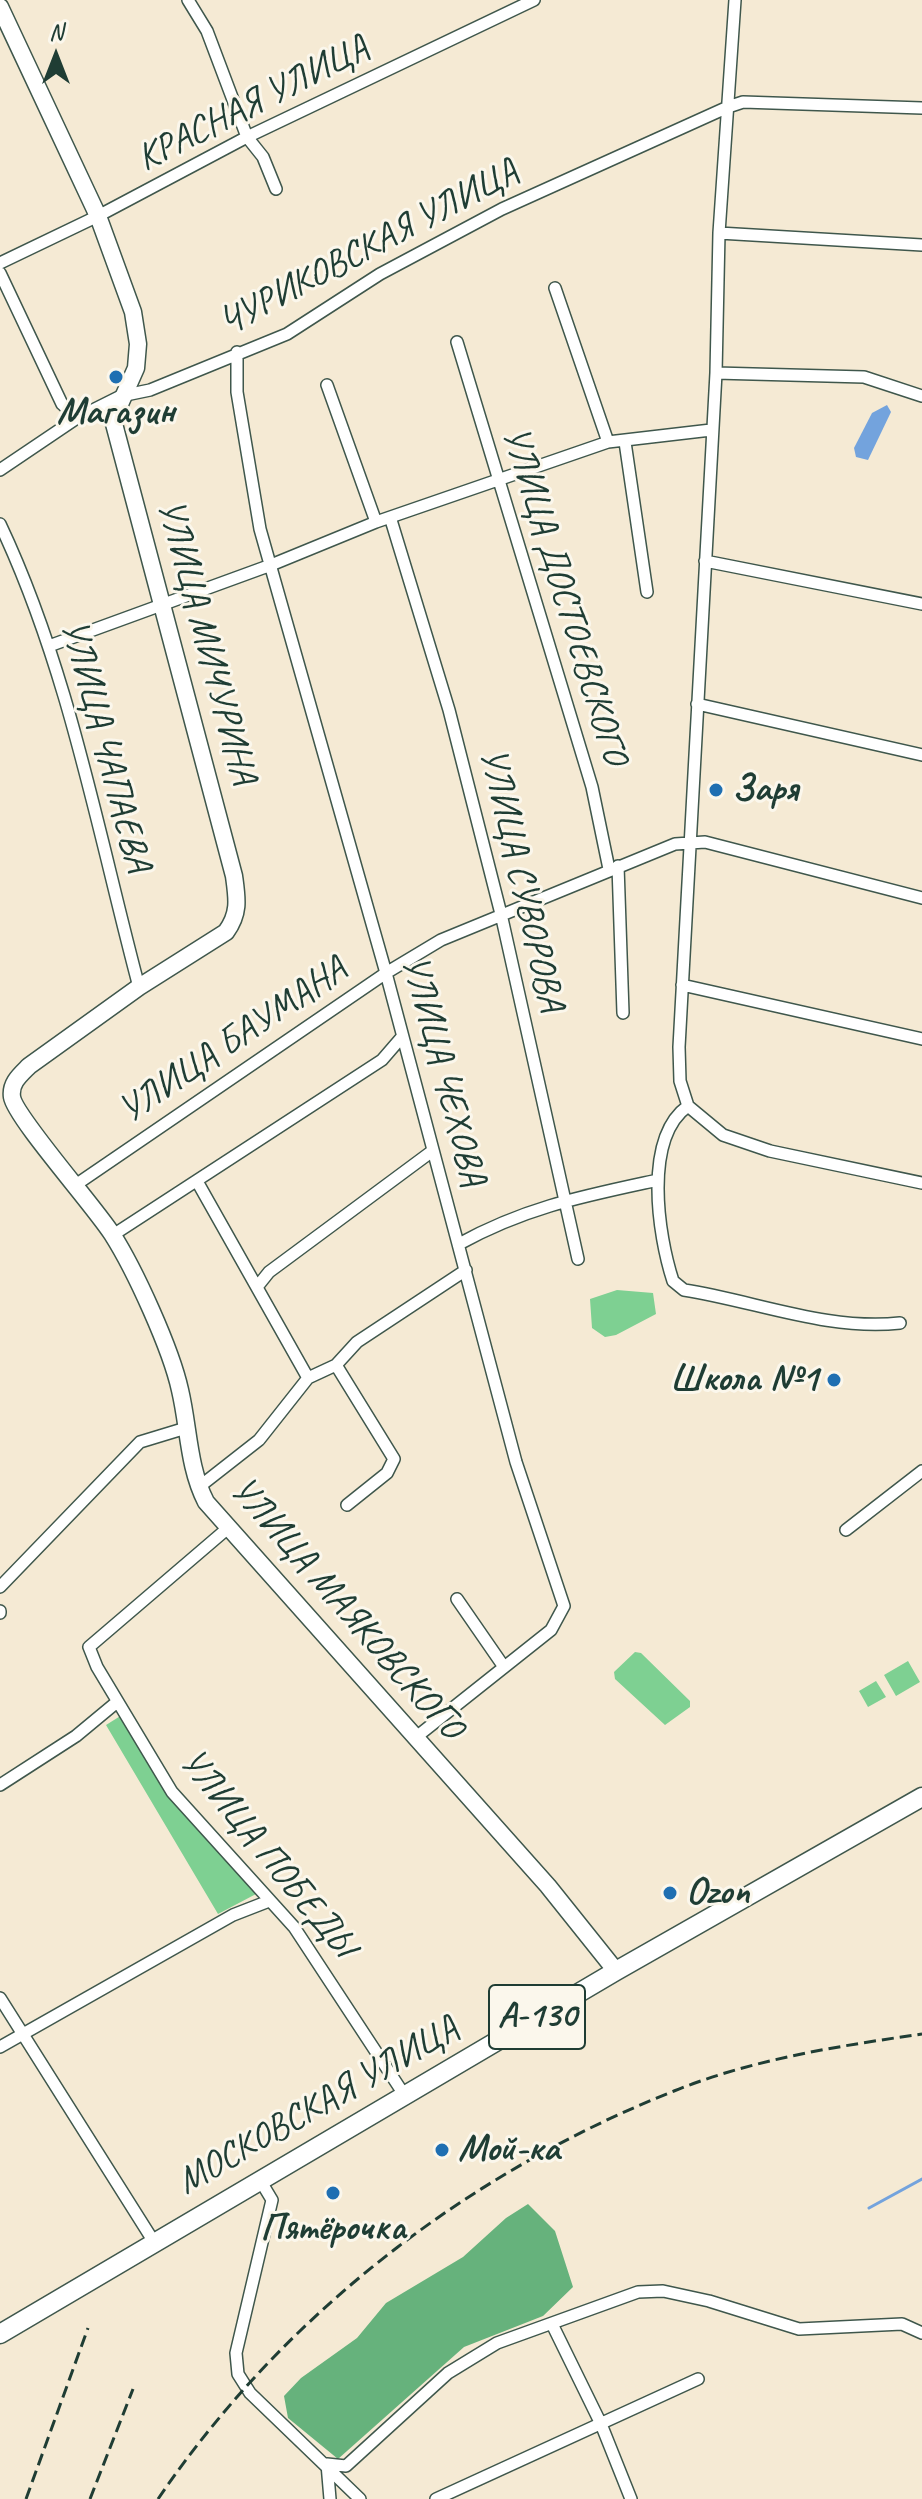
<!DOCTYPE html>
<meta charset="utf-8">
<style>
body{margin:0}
#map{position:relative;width:922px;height:2499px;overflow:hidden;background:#f5ead4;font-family:Caveat,sans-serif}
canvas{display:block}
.north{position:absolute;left:16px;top:16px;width:80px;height:80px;-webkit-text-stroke:6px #fbf7ec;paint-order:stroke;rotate:0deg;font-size:22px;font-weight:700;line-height:32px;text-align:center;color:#1f3d34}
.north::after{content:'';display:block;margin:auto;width:28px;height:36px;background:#1f3d34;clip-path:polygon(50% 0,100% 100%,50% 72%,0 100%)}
</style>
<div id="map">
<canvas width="922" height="2499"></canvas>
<div class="north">N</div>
</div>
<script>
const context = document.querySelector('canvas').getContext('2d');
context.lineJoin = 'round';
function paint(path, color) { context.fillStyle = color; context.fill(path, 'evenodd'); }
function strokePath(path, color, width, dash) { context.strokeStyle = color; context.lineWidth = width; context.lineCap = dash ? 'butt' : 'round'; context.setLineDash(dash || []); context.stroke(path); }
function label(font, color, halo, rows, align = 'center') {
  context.font = font + ' Caveat,sans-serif'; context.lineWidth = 6; context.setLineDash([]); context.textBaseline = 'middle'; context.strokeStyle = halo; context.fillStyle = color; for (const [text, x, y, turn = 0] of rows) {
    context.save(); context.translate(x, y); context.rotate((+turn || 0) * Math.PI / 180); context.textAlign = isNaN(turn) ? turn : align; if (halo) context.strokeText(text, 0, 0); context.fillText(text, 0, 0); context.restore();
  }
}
const green = new Path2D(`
 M617 1290 653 1293 656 1314 616 1335 605 1337 592 1328 590 1299Z
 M635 1652 641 1653 690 1701V1707L665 1725 615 1679 614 1672Z
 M908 1661 920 1682 896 1696 884 1675Z
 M876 1681 886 1697 868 1707 859 1691Z
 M122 1715 170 1796 256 1894 218 1914 106 1725Z`);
const forest = new Path2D(`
 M528 2204 555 2231 573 2287 543 2316 464 2347 338 2459 288 2418 284 2396 301 2378 357 2338 386 2303 463 2257 506 2218Z`);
const water = new Path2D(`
 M887 405 891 412 868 460 856 457 854 448 872 413Z`);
const stream = new Path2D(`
 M869 2208 922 2179`);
const street = new Path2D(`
 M188 0 207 31 247 137 263 157 276 189
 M719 233 922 245
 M0 263 98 216 247 137 534 0
 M0 273 62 404 77 418
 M555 288 608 442
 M457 342 592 787 609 869
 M237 352V392L260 529 386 973 516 1462 564 1606 551 1630 415 1738
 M716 373 864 377 922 396
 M327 385 376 522
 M625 442 647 592
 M0 470 77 418 121 396 150 390 287 334 380 274 502 209 728 107 743 102 922 108
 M391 520 449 710 501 914 578 1259
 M0 524C69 670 98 833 139 987
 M705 561 922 604
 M49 646 271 565 376 522 608 442 711 430
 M697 704 922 755
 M618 866 623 1013
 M682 985 922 1039
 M688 1106 680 1081 679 1047 716 373 719 233 735 0
 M688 1106C643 1138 658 1235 673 1281L684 1290C755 1301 828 1331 900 1323
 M688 1106 723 1135 770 1151 922 1183
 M198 1183 308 1378
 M77 1184 386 973 441 940 675 844 705 842 922 898
 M113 1235 382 1060 401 1038
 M459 1244C526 1207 584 1196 658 1180
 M257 1287 269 1272 431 1152
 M336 1365 394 1459 387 1473 347 1505
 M199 1487 259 1440 308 1378 336 1365 357 1342 466 1270
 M228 1528 89 1647 97 1667 172 1792 294 1927 405 2096
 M846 1530 922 1471
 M0 1587 140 1442 186 1428
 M457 1599 504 1667
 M0 1611V1613
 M0 1785 76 1736 117 1702
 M0 1998 154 2242
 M0 2047 233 1915 269 1901
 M260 2180 272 2200 236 2353 238 2374 250 2393 360 2499
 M552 2324 601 2424 631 2499
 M327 2464 346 2466 448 2373 497 2343 638 2292 663 2291 709 2301 799 2329 902 2324 922 2333
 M327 2464 330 2499
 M436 2499 698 2379`);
const secondary = new Path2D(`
 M0 7 98 216 133 312 138 344 136 368 113 420 234 876C237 898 240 913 226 932L139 987 29 1066C20 1075 10 1083 12 1097 15 1117 95 1207 112 1234 135 1270 171 1349 180 1390 189 1428 188 1467 206 1502L548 1886 616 1971`);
const primary = new Path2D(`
 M0 2334 616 1971 922 1797`);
const rail = new Path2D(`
 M26 2499 88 2328
 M90 2499 133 2389
 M158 2499C284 2314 467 2173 674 2091 753 2059 839 2046 922 2034`);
const markers = [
 [116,377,8,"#1f6fb2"],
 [716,790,8,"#1f6fb2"],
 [834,1380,8,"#1f6fb2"],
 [670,1893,8,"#1f6fb2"],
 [442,2150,8,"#1f6fb2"],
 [333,2193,8,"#1f6fb2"]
];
const shields = [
 [537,2017,96]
];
const shieldNames = [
 ["А-130",537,2017]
];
const streetNames = [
 ["КРАСНАЯ УЛИЦА",253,104,-27],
 ["ЧУРИКОВСКАЯ УЛИЦА",369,248,-28],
 ["УЛИЦА ДОСТОЕВСКОГО",564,596,73],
 ["УЛИЦА МИЧУРИНА",206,642,75],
 ["УЛИЦА ЧАПАЕВА",105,746,75],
 ["УЛИЦА СУВОРОВА",521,880,77],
 ["УЛИЦА БАУМАНА",233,1041,-34],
 ["УЛИЦА ЧЕХОВА",443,1071,75],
 ["УЛИЦА МАЯКОВСКОГО",346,1609,49],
 ["УЛИЦА ПОБЕДЫ",267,1854,51],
 ["МОСКОВСКАЯ УЛИЦА",318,2106,-30]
];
const poiNames = [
 ["Магазин",116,413,"center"],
 ["Заря",732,790],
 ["Школа №1",818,1380,"right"],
 ["Ozon",686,1893],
 ["Мой-ка",458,2150],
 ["Пятёрочка",333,2229,"center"]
];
paint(green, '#7ed092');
paint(forest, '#66b27c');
paint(water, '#73a3dd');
strokePath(stream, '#73a3dd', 3);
strokePath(street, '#3f574c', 14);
strokePath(secondary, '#3f574c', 19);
strokePath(primary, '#3f574c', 21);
strokePath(street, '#fff', 11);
strokePath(secondary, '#fff', 16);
strokePath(primary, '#fff', 18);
strokePath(rail, '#1f3d34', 3, [12, 6]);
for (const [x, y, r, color] of markers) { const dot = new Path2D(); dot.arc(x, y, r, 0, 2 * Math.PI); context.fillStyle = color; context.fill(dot); strokePath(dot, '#fbf7ec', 3); }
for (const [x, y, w] of shields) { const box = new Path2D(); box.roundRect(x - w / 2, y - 32, w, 64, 6); context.fillStyle = '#fbf7ec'; context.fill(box); strokePath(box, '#1f3d34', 2); }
label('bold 36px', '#1f3d34', null, shieldNames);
label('38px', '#1f3d34', '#fbf7ec', streetNames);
label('bold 38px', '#1f3d34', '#fbf7ec', poiNames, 'left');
</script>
